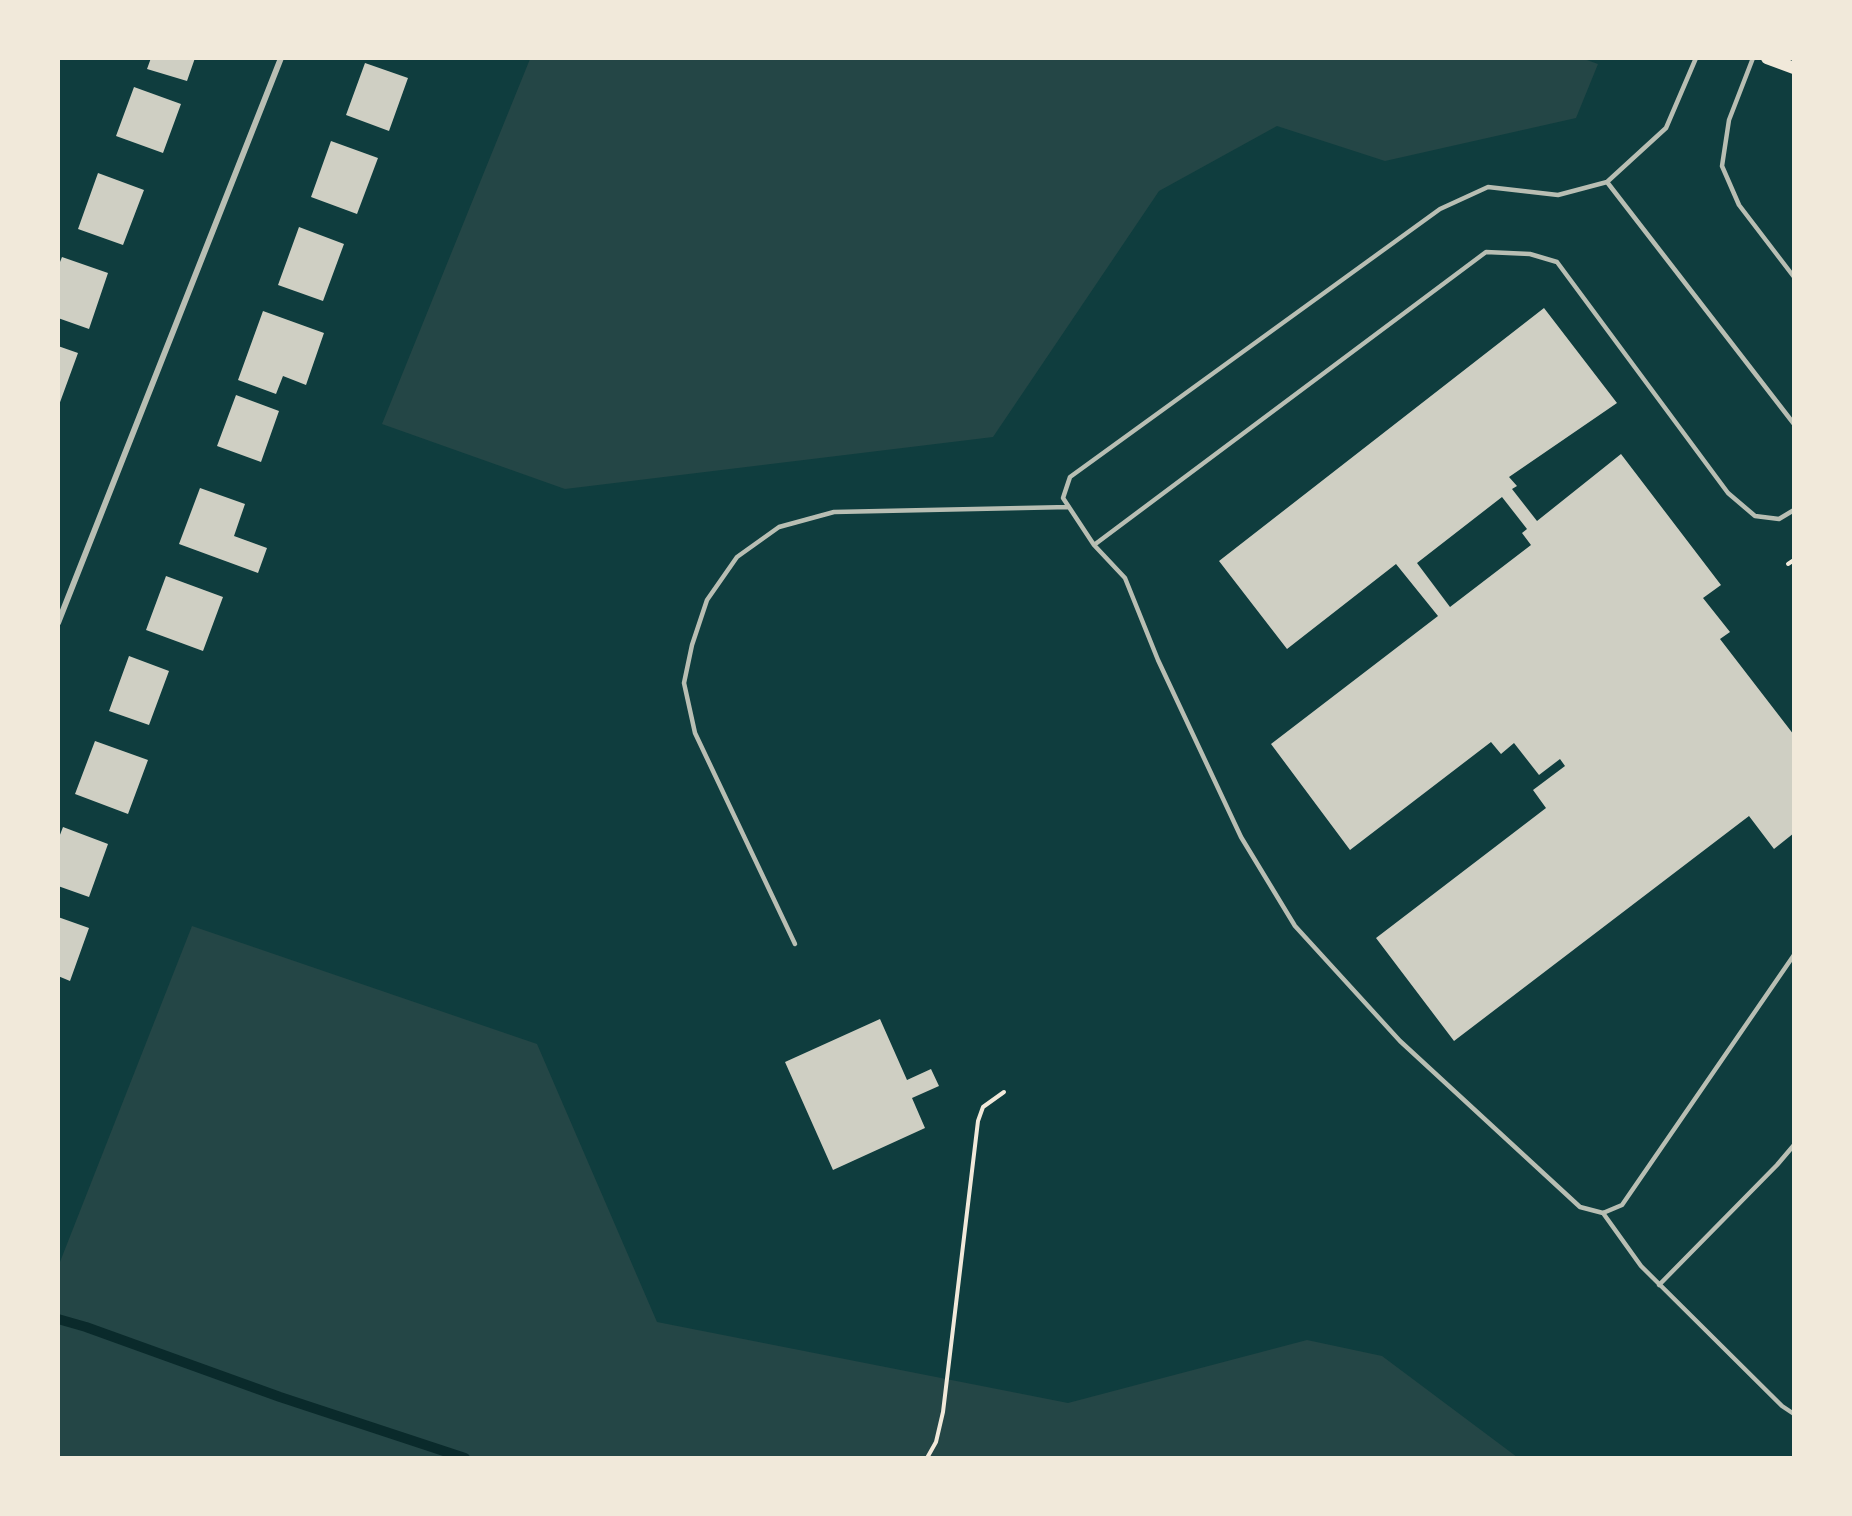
<!DOCTYPE html>
<style>
body{margin:0}
#map{position:relative;width:1852px;height:1516px;overflow:hidden;background:#0f3d3e;font-family:Barlow,sans-serif}
canvas{display:block}
.frame{position:absolute;inset:0;border:60px solid #f1e9da;pointer-events:none}
</style>
<div id="map">
<canvas width="1852" height="1516"></canvas>
<div class="frame"></div>
</div>
<script>
const context = document.querySelector('canvas').getContext('2d');
context.lineJoin = 'round';
function paint(path, color) { context.fillStyle = color; context.fill(path, 'evenodd'); }
function strokePath(path, color, width, dash) { context.strokeStyle = color; context.lineWidth = width; context.lineCap = dash ? 'butt' : 'round'; context.setLineDash(dash || []); context.stroke(path); }
const green = new Path2D(`
 M1584 59 1598 64 1576 118 1385 161 1277 126 1159 191 993 437 565 489 382 424 530 59Z
 M192 926 537 1044 657 1322 1068 1403 1307 1340 1382 1356 1517 1457H59L58 1267Z`);
const stream = new Path2D(`
 M58 1319 86 1327 280 1397 465 1458`);
const building = new Path2D(`
 M151 58H195L187 81 147 69Z
 M365 63 408 78 389 131 346 115Z
 M134 87 181 104 163 153 116 136Z
 M331 141 378 158 357 214 311 197Z
 M98 173 144 190 123 245 78 229Z
 M299 227 344 244 323 301 278 285Z
 M62 257 108 273 89 329 58 318V267Z
 M1544 308 1617 403 1509 477 1517 486 1512 489 1537 521 1621 454 1721 585 1703 598 1730 632 1720 639 1794 735V833L1774 849 1749 816 1454 1041 1376 938 1546 808 1533 790 1565 766 1560 759 1539 775 1514 743 1501 754 1491 742 1350 850 1271 744 1438 616 1396 564 1287 649 1219 561ZM1502 497 1527 529 1522 533 1531 545 1450 607 1417 563Z
 M263 311 324 333 306 385 283 376 276 394 238 380Z
 M58 346 78 353 59 405H58Z
 M236 395 279 411 261 462 217 446Z
 M200 488 245 504 234 536 267 548 258 573 179 544Z
 M166 576 223 597 203 651 146 630Z
 M129 656 169 671 149 725 109 711Z
 M95 741 148 760 128 814 75 794Z
 M63 827 108 844 89 897 58 886V840Z
 M58 917 89 928 70 981 58 976Z
 M880 1019 907 1080 931 1069 939 1086 912 1098 925 1128 833 1170 785 1062Z`);
const path = new Path2D(`
 M1788 564 1794 560
 M927 1458 936 1442 943 1412 978 1121 983 1107 1004 1092`);
const service = new Path2D(`
 M1696 58 1666 128 1607 182 1558 195 1488 187 1440 209 1070 477 1063 498 1094 545 1125 578 1158 660 1241 837 1295 926 1400 1041 1580 1207 1603 1213 1622 1205 1794 955
 M1753 58 1729 120 1722 166 1739 205 1794 277
 M1607 182 1794 424
 M1094 545 1486 252 1530 254 1557 262 1728 493 1755 516 1779 519 1794 510
 M795 944 695 733 684 683 692 645 707 600 737 557 779 527 834 512 1069 507
 M1603 1213 1641 1266 1782 1406 1794 1414
 M1659 1285 1777 1165 1794 1145`);
const minor = new Path2D(`
 M58 623 281 58`);
const secondary = new Path2D(`
 M1767 58 1794 68`);
paint(green, '#244646');
strokePath(stream, '#0a2a2b', 10);
paint(building, '#cfcfc3');
strokePath(path, '#f1e9da', 4);
strokePath(service, '#b8beb3', 4.5);
strokePath(minor, '#b8beb3', 6);
strokePath(secondary, '#f1e9da', 12);
</script>
